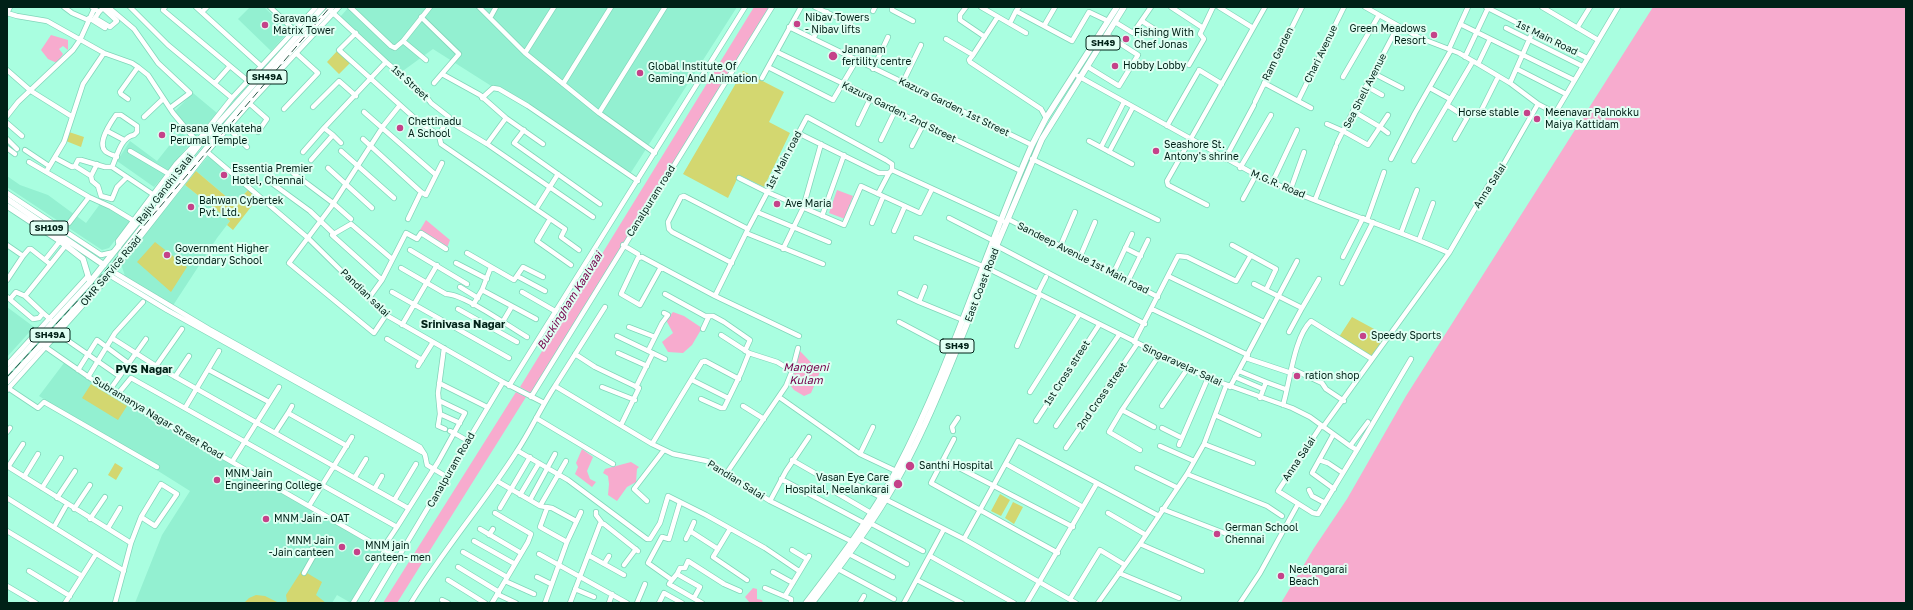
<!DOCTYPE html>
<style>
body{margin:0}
#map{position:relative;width:1913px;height:610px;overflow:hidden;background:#a9fee0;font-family:"Golos Text",sans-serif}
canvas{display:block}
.frame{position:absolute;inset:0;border:8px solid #002117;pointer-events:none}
</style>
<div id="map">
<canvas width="1913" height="610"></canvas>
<div class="frame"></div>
</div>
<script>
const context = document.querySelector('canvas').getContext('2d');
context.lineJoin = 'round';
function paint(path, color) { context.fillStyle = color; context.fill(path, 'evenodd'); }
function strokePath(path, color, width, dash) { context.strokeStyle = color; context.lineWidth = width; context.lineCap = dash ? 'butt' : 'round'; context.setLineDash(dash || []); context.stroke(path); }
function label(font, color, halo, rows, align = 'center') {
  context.font = font + ' "Golos Text",sans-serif'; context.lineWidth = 4; context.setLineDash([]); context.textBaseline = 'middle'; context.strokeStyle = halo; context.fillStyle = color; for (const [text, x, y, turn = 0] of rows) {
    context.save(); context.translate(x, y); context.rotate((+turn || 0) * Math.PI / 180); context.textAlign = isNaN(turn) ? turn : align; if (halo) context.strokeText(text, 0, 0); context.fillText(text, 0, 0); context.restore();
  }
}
const built = new Path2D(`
 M250 7H264L289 31 271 51 238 19Z
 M349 7H737L630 174 433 49 400 73 340 17Z
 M193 93 217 113 196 137 174 112Z
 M180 132 192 141 154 187 117 161 130 141 157 161Z
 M209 155 248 190 235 204 196 171Z
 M7 176 20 185 48 195 86 223 100 204 131 220 109 248 102 250 7 187Z
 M185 185 230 221 217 238 172 307 125 276 121 264Z
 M7 307 34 327 7 357Z
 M64 363 96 385 384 551 351 603 337 595 332 603H135L162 535 190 491 39 396Z`);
const green = new Path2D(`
 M338 50 351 62 339 74 327 62Z
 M743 71 784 92 769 122 790 133 764 187 739 175 728 198 683 174Z
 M69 132 84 137 81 147 66 141Z
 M196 171 235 204 248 190 258 198 233 230 227 225 230 221 185 185Z
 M155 242 187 267 171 292 137 262Z
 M1352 317 1387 336 1372 357 1339 337Z
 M91 384 127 406 118 420 82 398Z
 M115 463 123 468 116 480 108 475Z
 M1000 494 1010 500 1001 516 991 511Z
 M1013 502 1023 507 1014 524 1005 518Z
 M302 570 322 582 316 595 326 603 287 602 286 595Z
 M256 595 265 596 279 603H244L249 598Z`);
const water = new Path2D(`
 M754 7H769L532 394 520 387Z
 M1653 7H1906V603H1281L1314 548 1347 499 1406 396Z
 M51 35 68 40V50L63 46 59 49 63 54 57 63 48 59 41 50Z
 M837 190 853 196 845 219 829 213Z
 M426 220 450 240 447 248 420 230Z
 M673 312 684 316 702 328 692 345 683 353 668 352 662 342 673 333 666 320Z
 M800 351 820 372 811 393 804 396 794 390 790 385Z
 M516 392 526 397 397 603H383Z
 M582 449 593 457 587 471 590 479 596 482 592 487 575 474 578 467 576 463Z
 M631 462 639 467 637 469 636 482 627 487 617 501 608 495 609 484 608 476 603 473 605 469Z
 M753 588 757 589V599L762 600 763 603H750L745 597Z`);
const minor = new Path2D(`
 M64 7 72 13 88 20
 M92 7 99 12 95 18 110 27 117 21 103 8 99 12
 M108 7 134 29 158 63 190 93 170 108
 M130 7 168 45 232 98
 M165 7 163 10 248 81
 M196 7 261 66
 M270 7 296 32
 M350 7 391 46 395 48 403 41 430 7
 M479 7 525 53 599 113 655 153
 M801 7 768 67 833 100 856 61
 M815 7 851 24
 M892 7V10L913 21
 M966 7 960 15V20L985 37
 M981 7 1026 33
 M1019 7 1016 11 1072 41 1089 12 1108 21
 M1171 7 1203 28 1213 7
 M1219 7 1253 28
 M1365 7 1420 38 1459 53 1478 64 1510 83 1538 104 1553 112 1557 110 1618 7
 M1486 7 1587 58
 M1542 7 1598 40
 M873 11 875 7
 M202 12 207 7
 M332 12 386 62 425 95 431 103 449 117 439 135 441 144 565 229 561 237 579 250
 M7 13 17 16 47 21 104 53 132 63 138 67 148 75 173 113 198 143
 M7 13 10 7
 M421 17 459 54 434 83
 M89 18 105 28
 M490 18 496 7
 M1011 21 1016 11
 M1142 21 1162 34
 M1115 22 1133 33 1151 7
 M1460 24 1574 80
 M1044 26 1055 7
 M789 27 1032 145
 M1506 28 1582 66
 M1577 28 1590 7
 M356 33 339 50 420 123 439 135
 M813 39 827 12
 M946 39 973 55 997 18
 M403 41 426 60
 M1449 49 1468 7
 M777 52 865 94 870 99 895 111 1021 171
 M525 53 554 7
 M973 55 969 60 970 62 1041 109 1046 118
 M1465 57 1488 8
 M1478 64 1490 39
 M1189 65 1204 39 1200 34 1203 28
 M1088 67 1119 86 1138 55 1107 35
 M873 69 888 37
 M1517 69 1566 94
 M7 70 31 91 71 116
 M1199 70 1222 84
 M1373 73 1402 88
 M442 74 480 95 506 118 543 144
 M1078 76 1256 175C1318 205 1386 225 1449 253
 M1343 77 1379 15
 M762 78 768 67
 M903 82 921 45
 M215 83 230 66
 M1264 83 1311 108
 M1510 83 1533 31
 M563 84 611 7
 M1366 86 1382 95
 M1430 88 1450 99
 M482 98 493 88 499 89 528 106 638 181
 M128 99 121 94 120 92 138 67
 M1298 101 1344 7
 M1255 102 1302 7
 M249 103 267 119 258 132
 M1447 105 1467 118 1455 139
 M313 107 339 81 356 96
 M284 109 318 73 296 53
 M1353 111 1380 127 1368 145 1343 131 1398 26
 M364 112 436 175
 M599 113 665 7
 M1480 113 1498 77
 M1388 115 1380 127 1388 133
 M7 116 18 102 73 50 80 40 95 7
 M144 117 163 99
 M447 120 487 144 593 217
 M7 123 22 136
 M858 124 870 99
 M1327 124 1343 131 1337 143
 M1167 126 1198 72
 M228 128 247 147
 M524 130 514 143 600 204
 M107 131 124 140
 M798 133 879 173H889L892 170 1003 221
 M333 135 341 143
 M7 139 17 149
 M363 139 421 192 408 219
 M881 140 895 111
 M1089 141 1132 164
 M487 144 506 118
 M912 146 923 125
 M1101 147 1124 102
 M7 148 15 154
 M25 150 49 166
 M130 151 169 174
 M206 151 308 238 386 315 503 382 544 403
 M341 151 394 198
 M303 152 324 128
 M1109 152 1133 107
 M117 157C113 155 108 154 105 151 97 143 111 122 116 115H121L137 126V132L134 135C121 137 117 156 112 167L154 195
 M57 159 72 167 75 166
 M1032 159 1158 220
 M1225 159 1254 105
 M1391 159 1415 113 1451 50
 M311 160 333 135 324 128 386 62
 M1414 161 1473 61
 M29 162 89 197 111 207 134 221
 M112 167H105L81 160H78L75 166 91 176 92 181 98 186 101 196 112 199 117 187 127 177
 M328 168 372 208
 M1240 168 1271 115
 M46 172 64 142 83 84 104 53
 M293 173 333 203 351 219
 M91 176 97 164
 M739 178 767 192 844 225 861 186 920 213 932 189
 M1272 183 1297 130
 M273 184 310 211 333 233
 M1290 191 1304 152
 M421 192 426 195 442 163
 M7 193 101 255 114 252
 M878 194 889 173
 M1243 199 1256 175
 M1315 200 1336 146
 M1207 205 1168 185 1167 181 1265 7
 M536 209 558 174
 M757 212 829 242
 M822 216 844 155
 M949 218 994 241
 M550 219 537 241 571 265
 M1008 219 1158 297
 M1367 220 1384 172
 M69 223 89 197
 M872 223 883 197
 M894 231 905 206
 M746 233 823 264
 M1401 233 1417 190
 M916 238 987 268 1208 378 1292 408 1310 417 1350 446 1368 422
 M1419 240 1433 203
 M7 245 23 256 29 249H31L50 264
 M623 245 638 254
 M1232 245 1276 269 1266 290
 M997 246 1145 324
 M119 247 118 241 176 164 197 142 232 98 316 7
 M1060 247 1075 212
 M1125 248 1141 256
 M783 249 803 208 821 144
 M410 250 467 284
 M467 253 514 280 523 267 543 277
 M1080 257 1095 222
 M1343 257 1363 218
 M45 260 60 241
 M456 263 487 279
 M732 263 672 232 669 229 668 222 681 197 684 196 748 229
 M661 267 640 305 621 294 638 258 642 257 715 296 799 336
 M401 268 446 294C464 294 508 326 527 337
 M112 271 209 329 420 447 425 455 427 465 447 477
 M1113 274 1132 234
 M109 275 167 310 422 452
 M517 276 545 291
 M1168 276 1264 322
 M7 280 23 256
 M382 280 332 235 351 224 392 259
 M1128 281 1148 240
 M1342 283 1373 222
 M1254 284 1302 308 1289 332
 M460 287 478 298
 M925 287 919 302 963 320
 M482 290 491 267
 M392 292 509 358
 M522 292 555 311
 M1037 292 1039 291 1046 277
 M900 293 919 302
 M665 294 705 316H713L724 322 750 340 745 351
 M715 296 748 229 807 117 886 160 892 164V170
 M7 297 33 319 39 318 43 313 50 319
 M369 298 382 280 406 233 417 239 421 233 446 249
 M10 299 16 292 25 296
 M473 305 482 290 536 319
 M1302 308 1319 279
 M458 309 517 342
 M1152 309 1248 355
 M43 313 25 296 66 245
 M386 315 374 333 289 263 331 207 384 125 400 105
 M899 322 950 349
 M502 323 512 306
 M402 325 437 265
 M629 327 655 337
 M703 329 709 316
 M721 335 749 353 777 362 792 371
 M617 336 665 359
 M112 338 156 366 408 508
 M387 339 422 360
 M67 340 119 376
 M1134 342 1178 256 1187 257 1236 281 1251 255
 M44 346 103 387 166 424 399 558
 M1017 346 1040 294
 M444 348 438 393 440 414 438 426 445 429
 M648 351 662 323 668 315 664 313
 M618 353 647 366
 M575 354 595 367 639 388 621 425
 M1246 358 1288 372
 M7 365 88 276
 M156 366 182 329
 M418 366 433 342
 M1292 369 1322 383 1326 389 1344 401
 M78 370 97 340 128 363
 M209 370 269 402
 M1239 371 1266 382
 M88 377 115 333 143 302
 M175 377 189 356
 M1235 377 1263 389
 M694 381 728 398
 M439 383 487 407
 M509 386 745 7
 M555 386 605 307
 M602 387 635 400
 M636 387 653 353
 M1230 387 1297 261
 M8 388 38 408 44 402 157 467
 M7 390 92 295 133 246 207 152 247 106 339 7
 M109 391 146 339
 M1030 392 1079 315
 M117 395 131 378 397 527 438 462 454 433 468 441
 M531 397 772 7
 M779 397 860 454 896 471
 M1260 398 1266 382 1285 389
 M701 399 721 408H724L741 373 749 353
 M440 401 465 413 454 433 450 431
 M1283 405C1290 382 1294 337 1311 321L1372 359
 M743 406 764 419
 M1162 406 1188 368
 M185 408 219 351
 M1122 410 1109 432 1140 450
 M288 413 292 406
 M440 414 460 423
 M1215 415 1259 435
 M536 418 613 464
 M1036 421 1099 325
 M1056 426 1119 335
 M1321 426 1278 491 1313 513 1318 514 1357 450 1350 446
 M1154 427 1122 410 1160 354
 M1323 427 1449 253 1488 186 1502 167 1538 104
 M1162 428 1182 438 1208 378
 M953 431 952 427 958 418
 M7 432 10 428
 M275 433 288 413 347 446
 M1333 435 1312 473 1334 489
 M954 439 931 483 1058 553
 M652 444 702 362 705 361 739 379
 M1204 444 1253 463
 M1179 445 1182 438
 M1160 446 1194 461
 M1066 448 1137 344
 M1357 450 1411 359
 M518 451 568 480 647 539H650L660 523 668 496 706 515 765 548 799 571
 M860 454 873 427
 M792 460 820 476
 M944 460 1073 527
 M1319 460 1328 463 1343 473
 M232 462 279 387
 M1006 464 1083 507
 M7 466 131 543 115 603
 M8 467 23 444
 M1137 468 1176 487
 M726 474 786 386 792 371 798 348
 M1187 474 1267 506 1282 516
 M24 477 38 454
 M355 477 366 459
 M781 479 864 523
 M497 481 540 506 552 508 576 521
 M855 484 964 539 1076 603
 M42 488 61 458
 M375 488 382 476
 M1309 490 1312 496 1325 503
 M835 492 871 513
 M520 495 539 463
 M7 498 124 571
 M57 498 75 471
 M395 499 416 464
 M530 500 555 454
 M647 501 634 489 664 450
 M770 501 786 471 809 437
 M680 502 669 539 662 537 648 563 672 580 669 584 702 603
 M309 506 352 437
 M540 506 566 461
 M500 508 530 457
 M547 508 540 527 567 542
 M74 509 90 485
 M1162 509 1245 541
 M596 512V515L602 523
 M1108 513 1146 535
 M90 519 105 497
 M694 522 690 531 718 549 730 529
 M870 523 923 551
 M54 527 67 504
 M108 528 120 508
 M480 529 521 553
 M7 531 82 576
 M489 535 493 529
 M859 538 907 564
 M686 539 690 531
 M964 539 1018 441 1159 516
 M474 541 515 564
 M131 543 141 517 161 484 177 494 155 526 141 517
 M1140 544 1202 571
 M383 548 397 527
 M718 549 713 557 747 580
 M792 550 807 559
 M463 552 507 577
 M539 554 627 603
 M849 554 893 577
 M588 555 624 575
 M930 556 1014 603
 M604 564 609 556
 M624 565 636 549
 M458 567 499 592
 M838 569 894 599
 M29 571 70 596
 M773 572 793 583
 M304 573 313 557 312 549
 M1119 573 1179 598
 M677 574 680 568H685L688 561 724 584 740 591
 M537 577 551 584
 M448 580 485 603
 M672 580 677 574 700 587 694 598
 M917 580 962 603
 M505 581 534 594
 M7 586 36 603
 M765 588 791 599V603
 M575 589 594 597
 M497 594 516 603
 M785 596 809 556
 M1070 599 1100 550 1125 565
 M442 600 448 603
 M65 603 96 554
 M353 603 385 550
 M371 603 503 382
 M411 603C443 550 484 503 517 451 531 430 541 407 555 386L652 444 673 454 707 461 770 501 853 542
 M492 603 528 542 531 534 495 513
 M545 603 567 542 581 512
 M570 603 600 524H604L638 551
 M609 603 612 594
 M637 603 645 584
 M659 603 664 593 682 603
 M860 603 864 596
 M904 603 944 529
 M1027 603 1097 483
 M1098 603 1140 544 1187 474 1204 444 1226 386
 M1240 603 1260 573 1298 504`);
const major = new Path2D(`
 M7 199 104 265
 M7 206 60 241 83 259 90 282
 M43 223 56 224
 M121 261V254C188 169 257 85 332 7
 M7 372 90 282 199 145 323 7
 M7 382 89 293 93 288 100 286
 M806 603C838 561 871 518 896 471 951 367 984 253 1032 145L1046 118 1117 7
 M812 603C837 570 864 536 886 499 925 435 954 356 982 286L987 268 1042 139 1124 7`);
const rail = new Path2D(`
 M7 377 108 268 330 7`);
const markers = [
 [797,24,4,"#c54289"],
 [265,25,4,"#c54289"],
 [1434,35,4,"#c54289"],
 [1126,39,4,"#c54289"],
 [833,56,5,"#c54289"],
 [1115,66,4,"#c54289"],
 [640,73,4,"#c54289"],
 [1527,113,4,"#c54289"],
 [1537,119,4,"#c54289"],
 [400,128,4,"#c54289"],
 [162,135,4,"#c54289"],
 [1156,151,4,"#c54289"],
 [224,175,4,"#c54289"],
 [777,204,4,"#c54289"],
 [191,207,4,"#c54289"],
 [167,255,4,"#c54289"],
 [1363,336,4,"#c54289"],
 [1297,376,4,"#c54289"],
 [910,466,5,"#c54289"],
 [217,480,4,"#c54289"],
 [898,484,5,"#c54289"],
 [266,519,4,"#c54289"],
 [1217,534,4,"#c54289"],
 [342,547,4,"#c54289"],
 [357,552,4,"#c54289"],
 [1281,576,4,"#c54289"]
];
const shields = [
 [1103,43,34],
 [267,77,40],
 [49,228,38],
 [50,335,40],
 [957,346,34]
];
const shieldNames = [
 ["SH49",1103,43],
 ["SH49A",267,77],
 ["SH109",49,228],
 ["SH49A",50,335],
 ["SH49",957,346]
];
const poiNames = [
 ["Nibav Towers",805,18],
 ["- Nibav lifts",805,30],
 ["Saravana",273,19],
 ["Matrix Tower",273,31],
 ["Green Meadows",1426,29,"right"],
 ["Resort",1426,41,"right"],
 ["Fishing With",1134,33],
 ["Chef Jonas",1134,45],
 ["Jananam",842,50],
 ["fertility centre",842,62],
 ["Hobby Lobby",1123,66],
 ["Global Institute Of",648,67],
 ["Gaming And Animation",648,79],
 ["Horse stable",1519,113,"right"],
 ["Meenavar Palnokku",1545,113],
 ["Maiya Kattidam",1545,125],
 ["Chettinadu",408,122],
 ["A School",408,134],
 ["Prasana Venkateha",170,129],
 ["Perumal Temple",170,141],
 ["Seashore St.",1164,145],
 ["Antony's shrine",1164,157],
 ["Essentia Premier",232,169],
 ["Hotel, Chennai",232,181],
 ["Bahwan Cybertek",199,201],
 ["Pvt. Ltd.",199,213],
 ["Ave Maria",785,204],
 ["Government Higher",175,249],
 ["Secondary School",175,261],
 ["Speedy Sports",1371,336],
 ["ration shop",1305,376],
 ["Santhi Hospital",919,466],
 ["MNM Jain",225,474],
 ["Engineering College",225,486],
 ["Vasan Eye Care",889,478,"right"],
 ["Hospital, Neelankarai",889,490,"right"],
 ["MNM Jain - OAT",274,519],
 ["German School",1225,528],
 ["Chennai",1225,540],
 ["MNM Jain",334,541,"right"],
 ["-Jain canteen",334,553,"right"],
 ["MNM jain",365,546],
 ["canteen- men",365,558],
 ["Neelangarai",1289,570],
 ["Beach",1289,582]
];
const streetNames = [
 ["1st Main Road",1547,38,26],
 ["Ram Garden",1278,54,-64],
 ["Chari Avenue",1321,54,-64],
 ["1st Street",410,83,42],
 ["Sea Shell Avenue",1365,91,-63],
 ["Kazura Garden, 1st Street",954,107,26],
 ["Kazura Garden, 2nd Street",899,112,26],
 ["1st Main road",784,160,-62],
 ["M.G.R. Road",1278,184,23],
 ["Anna Salai",1490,186,-57],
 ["Rajiv Gandhi Salai",165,189,-52],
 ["Canalpuram road",651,201,-58],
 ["Sandeep Avenue 1st Main road",1083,258,27],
 ["OMR Service Road",111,271,-50],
 ["East Coast Road",982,285,-69],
 ["Pandian salai",365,293,44],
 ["Singaravelar Salai",1182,365,25],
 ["1st Cross street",1067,373,-57],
 ["2nd Cross street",1102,396,-55],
 ["Subramanya Nagar Street Road",158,418,31],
 ["Anna Salai",1299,459,-56],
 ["Canalpuram Road",451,470,-60],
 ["Pandian Salai",736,480,32]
];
const waterNames = [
 ["Buckingham Kaalvaai",570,301,-58],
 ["Mangeni",806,368],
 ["Kulam",806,381]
];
const neighbourhoodNames = [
 ["Srinivasa Nagar",463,325],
 ["PVS Nagar",144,370]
];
paint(built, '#93f0d1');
paint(green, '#d3d770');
paint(water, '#f7abce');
strokePath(minor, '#81d5b9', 6);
strokePath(major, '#81d5b9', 7);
strokePath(minor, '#fff', 4.5);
strokePath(major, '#fff', 5.5);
strokePath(rail, '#2c5b4b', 1, [8, 4]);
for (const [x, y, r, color] of markers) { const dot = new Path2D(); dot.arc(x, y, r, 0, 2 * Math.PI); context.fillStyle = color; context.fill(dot); strokePath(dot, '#dffff3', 1.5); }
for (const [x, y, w] of shields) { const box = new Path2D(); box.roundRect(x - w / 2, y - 7, w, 14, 3); context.fillStyle = '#dffff3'; context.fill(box); strokePath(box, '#002117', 1); }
label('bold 9px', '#002117', null, shieldNames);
label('10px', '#002117', '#dffff3', poiNames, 'left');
label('10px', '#002117', '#dffff3', streetNames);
label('italic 11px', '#75004a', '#dffff3', waterNames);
label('bold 11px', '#002117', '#dffff3', neighbourhoodNames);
</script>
